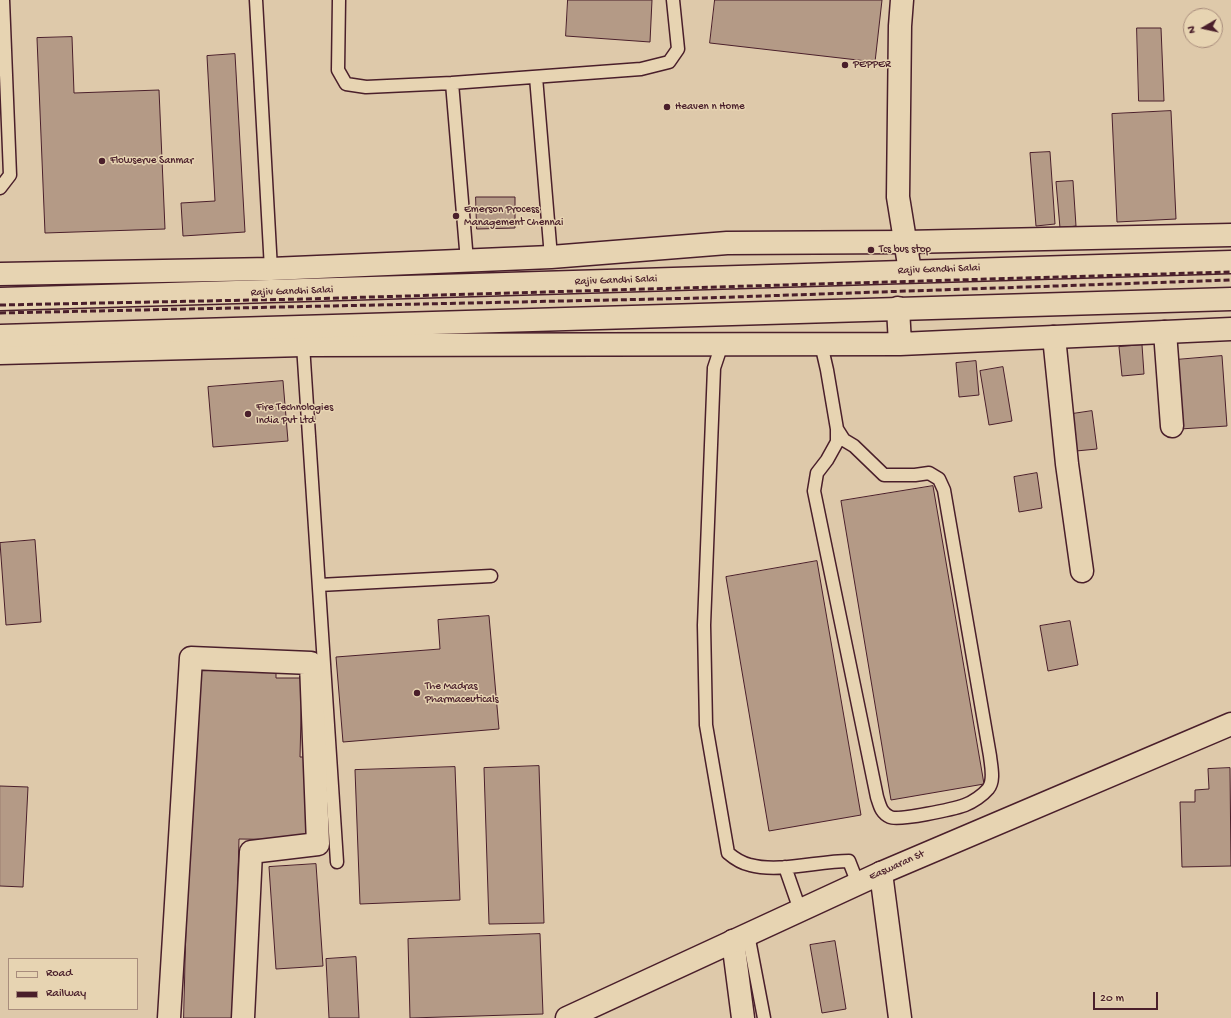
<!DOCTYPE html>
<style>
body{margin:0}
#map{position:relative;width:1231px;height:1018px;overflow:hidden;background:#dec9aa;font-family:"Gochi Hand",sans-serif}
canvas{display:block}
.legend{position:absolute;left:8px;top:958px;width:130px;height:52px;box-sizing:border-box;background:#e7d4b2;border:1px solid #a88c7c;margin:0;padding:5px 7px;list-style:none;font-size:12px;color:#4a1f2b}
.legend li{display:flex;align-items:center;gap:8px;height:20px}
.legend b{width:20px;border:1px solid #a88c7c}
.north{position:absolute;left:1183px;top:8px;width:40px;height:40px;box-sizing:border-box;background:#e7d4b2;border:1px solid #a88c7c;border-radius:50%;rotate:261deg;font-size:11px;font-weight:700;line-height:16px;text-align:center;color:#4a1f2b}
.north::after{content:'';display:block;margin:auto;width:14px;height:18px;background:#4a1f2b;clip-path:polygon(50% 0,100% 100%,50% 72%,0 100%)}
.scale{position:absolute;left:1093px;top:992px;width:65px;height:18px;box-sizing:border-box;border:2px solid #4a1f2b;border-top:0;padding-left:5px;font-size:12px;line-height:14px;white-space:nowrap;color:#4a1f2b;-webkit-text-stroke:3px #e7d4b2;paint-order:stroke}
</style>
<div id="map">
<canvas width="1231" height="1018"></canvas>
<ul class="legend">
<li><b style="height:5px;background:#e7d4b2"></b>Road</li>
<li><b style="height:5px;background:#4a1f2b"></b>Railway</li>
</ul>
<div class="north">N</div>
<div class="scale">20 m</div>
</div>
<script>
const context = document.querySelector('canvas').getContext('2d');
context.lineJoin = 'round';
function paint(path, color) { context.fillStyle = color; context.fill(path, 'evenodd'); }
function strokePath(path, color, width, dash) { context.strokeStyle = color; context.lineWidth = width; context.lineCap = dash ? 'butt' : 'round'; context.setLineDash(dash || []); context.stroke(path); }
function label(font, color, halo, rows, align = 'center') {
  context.font = font + ' "Gochi Hand",sans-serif'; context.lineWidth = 3; context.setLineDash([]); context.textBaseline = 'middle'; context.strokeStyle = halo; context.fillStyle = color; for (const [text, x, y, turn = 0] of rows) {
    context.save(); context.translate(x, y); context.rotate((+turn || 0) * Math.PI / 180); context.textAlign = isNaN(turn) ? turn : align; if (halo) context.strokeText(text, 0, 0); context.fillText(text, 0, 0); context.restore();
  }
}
const building = new Path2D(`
 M568 0H652L650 42 566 36Z
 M715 0H882L875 62 710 43Z
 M1137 28H1161L1164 101H1139Z
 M72 37 74 93 159 90 165 229 45 233 37 38Z
 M235 54 245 232 183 236 181 203 215 201 207 56Z
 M1171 111 1176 219 1117 222 1112 114Z
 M1050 152 1055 224 1036 226 1030 153Z
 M1073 181 1076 226 1060 228 1056 182Z
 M476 197H515V228L477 229Z
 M1142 345 1144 374 1122 376 1119 347Z
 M1222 356 1227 426 1180 429 1175 360Z
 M976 361 979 395 959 397 956 363Z
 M1003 367 1012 421 989 425 980 371Z
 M283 381 288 441 213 447 208 387Z
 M1092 411 1097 449 1076 451 1072 414Z
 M1037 473 1042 508 1019 512 1014 477Z
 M933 486 984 784 891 800 841 501Z
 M35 540 41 622 6 625 0 543Z
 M817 561 861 815 769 831 726 577Z
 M489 616 499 729 343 742 336 657 440 649 438 620Z
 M1070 621 1078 665 1048 671 1040 626Z
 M193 667 276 670V678H302L300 757H312L310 840 239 839 234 1018H184Z
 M539 766 544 923 489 924 484 768Z
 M455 767 460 900 360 904 355 770Z
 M1230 768 1231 866 1182 867 1180 802H1195V790L1209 789 1208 769Z
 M0 786 28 787 23 887 0 886Z
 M316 864 323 966 276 969 269 867Z
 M540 934 543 1014 410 1018 408 939Z
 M835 941 846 1009 822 1013 810 945Z
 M356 957 359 1018H329L326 959Z`);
const service = new Path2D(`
 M256 0 271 269
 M339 0 338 70 346 84 366 87 452 83 641 69 669 62 678 49 673 0
 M536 77 551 257
 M452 83 467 261
 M0 188 10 175 3 0
 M722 344 714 368 704 625 706 725 728 853C735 859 741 863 750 865 779 873 818 861 849 861L858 884
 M821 344 827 370 837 429V442L827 460 817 473 814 491 877 797C880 806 881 813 890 817 899 821 954 809 965 805 973 802 983 795 988 789 995 781 991 766 990 756L944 490 939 479 929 473 915 475H884L854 446 844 440 837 429
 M303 345 337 862
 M319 585 491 576
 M785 867 800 910
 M748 934 764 1018`);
const minor = new Path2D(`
 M902 0 900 26 898 197 910 271
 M1165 332 1172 426
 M1054 337 1067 464 1082 571
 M881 873 900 1018
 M733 941 743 1018
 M169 1018 191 658 311 663 318 844 251 852 243 1018`);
const tertiary = new Path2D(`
 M0 274 271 269 551 257 727 243 905 242 1231 235
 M898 308 900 344
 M0 353 303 345 900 344 1231 329
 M567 1018 881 873 1231 724`);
const primary = new Path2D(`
 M0 299C410 289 821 273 1231 262
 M0 336C410 325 821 310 1231 299`);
const rail = new Path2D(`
 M0 305 304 299 1231 272
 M0 313 704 298 1231 280`);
const markers = [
 [845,65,4,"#4a1f2b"],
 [667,107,4,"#4a1f2b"],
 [102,161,4,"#4a1f2b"],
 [456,216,4,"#4a1f2b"],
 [871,250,4,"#4a1f2b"],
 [248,414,4,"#4a1f2b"],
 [417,693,4,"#4a1f2b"]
];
const poiNames = [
 ["PEPPER",853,65],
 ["Heaven n Home",675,107],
 ["Flowserve Sanmar",110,161],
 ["Emerson Process",464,210],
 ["Management Chennai",464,223],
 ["Tcs bus stop",879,250],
 ["Fire Technologies",256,408],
 ["India Pvt Ltd",256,421],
 ["The Madras",425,687],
 ["Pharmaceuticals",425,700]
];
const streetNames = [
 ["Rajiv Gandhi Salai",939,270,-2],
 ["Rajiv Gandhi Salai",616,281,-2],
 ["Rajiv Gandhi Salai",292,292,-2],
 ["Easwaran St",897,866,-24]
];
paint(building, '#b49a86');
strokePath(building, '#4a1f2b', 1);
strokePath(service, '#4a1f2b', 15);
strokePath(minor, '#4a1f2b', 25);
strokePath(tertiary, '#4a1f2b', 25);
strokePath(primary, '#4a1f2b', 25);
strokePath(service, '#e7d4b2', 12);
strokePath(minor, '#e7d4b2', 22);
strokePath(tertiary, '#e7d4b2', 22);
strokePath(primary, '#e7d4b2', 22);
strokePath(rail, '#4a1f2b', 3, [6, 3]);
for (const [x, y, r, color] of markers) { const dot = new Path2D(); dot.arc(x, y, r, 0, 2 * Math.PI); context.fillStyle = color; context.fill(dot); strokePath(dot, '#e7d4b2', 1.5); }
label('11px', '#4a1f2b', '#e7d4b2', poiNames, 'left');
label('11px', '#4a1f2b', '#e7d4b2', streetNames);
</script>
